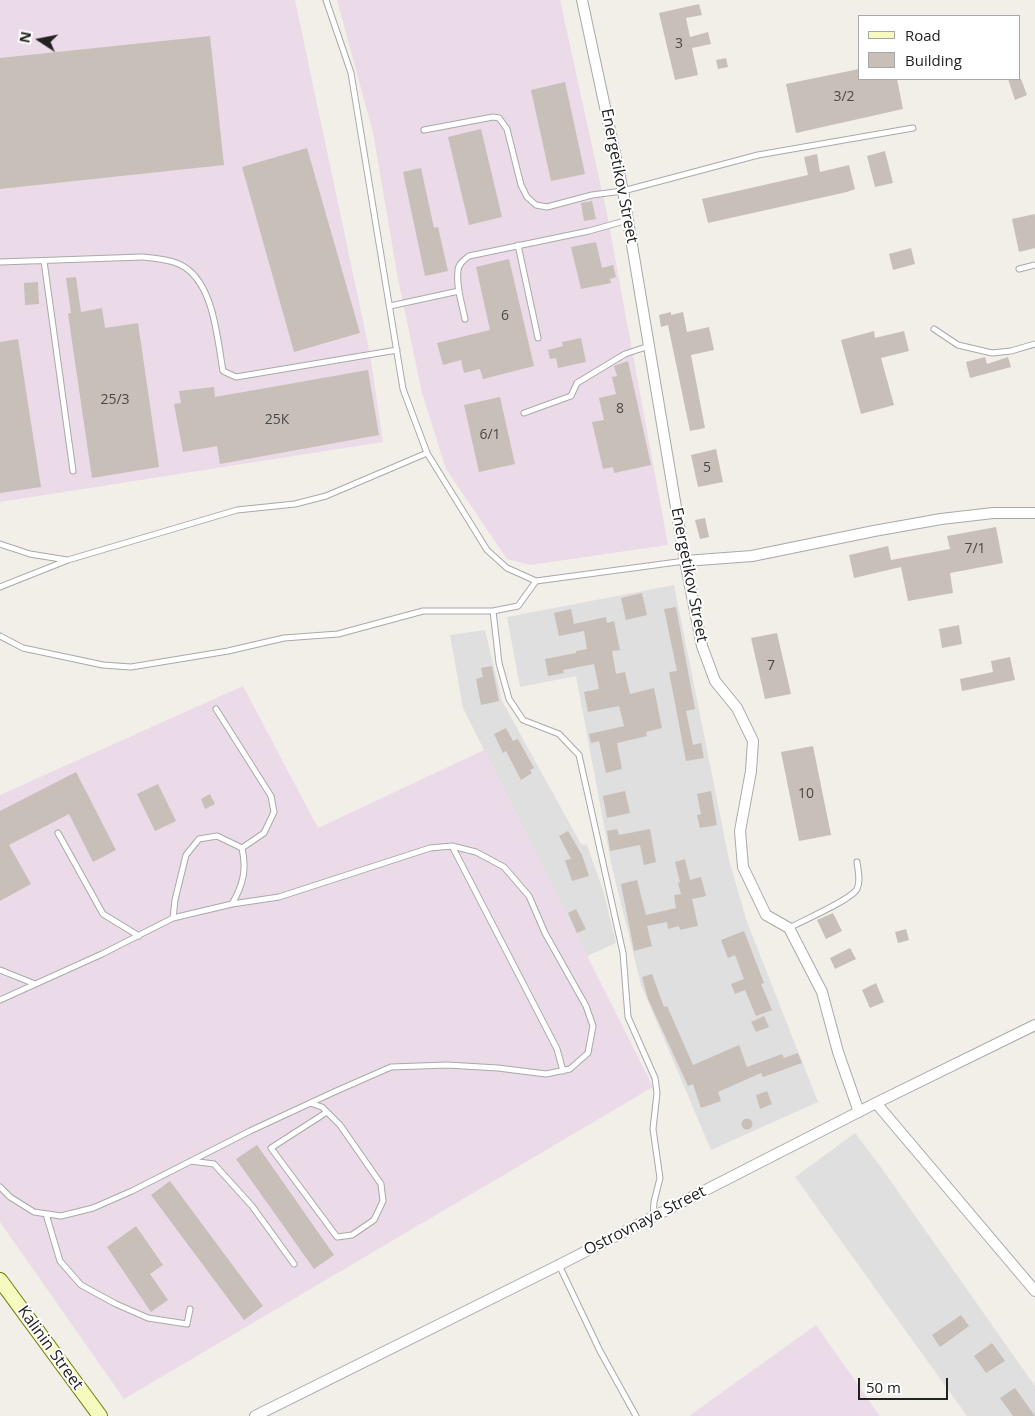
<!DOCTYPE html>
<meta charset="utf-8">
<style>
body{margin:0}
#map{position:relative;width:1035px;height:1416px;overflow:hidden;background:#f2efe9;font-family:"Open Sans",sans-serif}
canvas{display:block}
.legend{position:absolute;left:858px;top:15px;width:162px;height:65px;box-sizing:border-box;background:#fff;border:1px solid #a7a7a7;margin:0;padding:6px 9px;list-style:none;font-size:15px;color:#222}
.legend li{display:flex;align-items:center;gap:10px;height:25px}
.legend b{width:25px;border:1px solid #a7a7a7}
.north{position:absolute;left:15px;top:15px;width:50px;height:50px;-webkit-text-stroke:4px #fff;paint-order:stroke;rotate:281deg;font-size:14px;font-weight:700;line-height:20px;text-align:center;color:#222}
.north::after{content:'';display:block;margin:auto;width:18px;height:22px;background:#222;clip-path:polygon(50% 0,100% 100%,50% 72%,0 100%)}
.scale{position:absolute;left:858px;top:1378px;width:90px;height:22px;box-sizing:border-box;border:2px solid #222;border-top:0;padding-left:6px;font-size:15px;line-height:18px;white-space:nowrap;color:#222;-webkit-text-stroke:4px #fff;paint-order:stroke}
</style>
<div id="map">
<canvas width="1035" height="1416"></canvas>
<ul class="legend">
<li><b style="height:6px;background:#f7fabf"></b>Road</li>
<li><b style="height:14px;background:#c7bfb8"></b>Building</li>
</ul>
<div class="north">N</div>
<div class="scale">50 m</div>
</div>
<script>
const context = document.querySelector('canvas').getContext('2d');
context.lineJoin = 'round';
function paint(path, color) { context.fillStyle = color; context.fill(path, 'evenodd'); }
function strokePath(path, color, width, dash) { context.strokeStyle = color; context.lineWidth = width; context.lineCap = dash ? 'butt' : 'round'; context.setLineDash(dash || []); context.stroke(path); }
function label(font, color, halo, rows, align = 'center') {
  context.font = font + ' "Open Sans",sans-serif'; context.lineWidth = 4; context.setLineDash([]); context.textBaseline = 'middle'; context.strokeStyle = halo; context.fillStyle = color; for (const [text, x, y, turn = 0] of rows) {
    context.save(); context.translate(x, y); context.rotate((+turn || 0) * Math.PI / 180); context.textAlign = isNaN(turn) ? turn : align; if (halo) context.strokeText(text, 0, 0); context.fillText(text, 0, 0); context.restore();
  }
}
const residential = new Path2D(`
 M674 585 729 860 747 922 818 1102 711 1150 641 985 611 863 576 676 520 687 507 617Z
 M485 630 502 701 581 844 587 845 603 890 616 943 587 956 463 708 450 635Z
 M855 1133 880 1166 1035 1386V1416H967L795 1177Z`);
const industrial = new Path2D(`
 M0 0H295L370 354 383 442 0 502Z
 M337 0H560L607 214 668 545 530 565 507 559 446 469 422 393 398 279 373 133Z
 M243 686 318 828 484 750 653 1087 124 1399 0 1222V795Z
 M816 1325 880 1416H689Z`);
const building = new Path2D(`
 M699 4 702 15 686 18 690 37 708 32 711 44 692 48 698 75 675 80 659 13Z
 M210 36 224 165 0 189V58Z
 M726 58 728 67 718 69 716 60Z
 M859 69V79H897L903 109 796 133 786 84Z
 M1008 79H1021L1027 95 1015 100Z
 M565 82 585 174 551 181 531 90Z
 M481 129 502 217 469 225 448 137Z
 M307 148 360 333 294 352 242 167Z
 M885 151 893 183 875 187 867 156Z
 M817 154 820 172 849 165 855 189 847 192 708 223 702 199 808 175 804 157Z
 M421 168 434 228 438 227 448 271 425 276 403 172Z
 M592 201 596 219 584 221 581 203Z
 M1035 214V248L1019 252 1012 219Z
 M596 242 602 268 613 265 616 277 610 279 611 283 581 289 571 247Z
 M911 248 915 264 893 270 889 254Z
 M509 259 534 366 483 379 480 369 464 373 461 360 443 365 437 343 490 330 476 267Z
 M76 277 81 312 102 308 105 328 138 323 159 467 92 478 68 314 71 313 66 278Z
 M38 282 39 304 25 305 24 283Z
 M671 312V315L683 312 687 332 709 327 714 350 691 355 705 428 690 431 668 325 661 327 659 315Z
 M874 331 875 338 904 331 909 351 881 358 894 405 861 414 841 340Z
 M581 338 586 362 558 368 556 358 550 359 548 350 563 346 562 342Z
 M18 339 41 487 0 493V342Z
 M985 357 987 364 1008 357 1011 367 970 378 966 362Z
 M628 361 651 465 614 473 613 467 603 469 592 422 604 420 599 398 616 394 612 377 617 376 614 366Z
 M368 370 379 435 220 464 217 446 183 452 174 404 181 403 179 391 214 387 215 397Z
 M500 397 515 464 479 472 464 405Z
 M716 449 723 482 698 487 691 455Z
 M705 518 709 537 700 539 695 520Z
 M996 527 1003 563 950 573 953 593 908 601 901 567 854 578 849 555 888 546 891 560 950 549 947 536Z
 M642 593 647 615 626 620 621 598Z
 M676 607 695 709 686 711 693 745 701 743 704 758 686 761 669 672 677 671 664 609Z
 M571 609 574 624 606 617 607 623 614 621 620 650 612 651 616 674 625 672 630 694 654 688 662 728 646 732 647 736 617 743 622 769 606 773 599 741 591 743 589 734 624 726 619 706 588 712 584 692 599 689 594 664 563 670 564 673 548 676 545 659 576 653V651L587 649 584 631 559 636 554 613Z
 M959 625 962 644 942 648 939 629Z
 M777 633 791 694 765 699 751 638Z
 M1010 657 1015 680 962 691 960 679 993 672 991 661Z
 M492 666 499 701 481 705 476 679 483 677 481 668Z
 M506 728 513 741 518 739 534 768 530 770 532 773 521 780 506 751 503 753 494 734Z
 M813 746 831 835 799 841 781 752Z
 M76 772 116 850 93 862 69 814 9 845 31 884 0 901V811Z
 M158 784 176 821 155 831 137 794Z
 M625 791 630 813 607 818 603 796Z
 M711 791 717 825 700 828 697 815 701 814 697 794Z
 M210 794 215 804 205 809 201 799Z
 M617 829 619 835 650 829 656 862 644 865 640 845 610 851 607 831Z
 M568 831 582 855 589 876 572 881 565 860 571 859 559 836Z
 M685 859 690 880 701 877 706 896 692 899 698 926 680 930 679 926 668 929 667 922 647 926 652 946 634 951 621 884 637 880 646 915 676 908 674 895 681 894 678 883 680 882 675 862Z
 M576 909 586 929 577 933 568 913Z
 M833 913 842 931 826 939 817 920Z
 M906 929 909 940 898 943 895 932Z
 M744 931 764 983 761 984 772 1010 756 1016 745 990 735 994 731 984 744 979 735 955 728 958 721 940Z
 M850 948 856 959 835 969 830 958Z
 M652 974 664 1007 667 1006 693 1065 739 1045 747 1067 782 1054 784 1058 798 1053 802 1063 763 1077 761 1073 718 1092 721 1101 701 1108 693 1084 688 1086 648 999 642 977Z
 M876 983 884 1002 870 1008 862 990Z
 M764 1016 769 1027 756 1032 751 1022Z
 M767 1091 772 1104 760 1109 756 1095Z
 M741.5 1124a5.5 5.5 0 1 1 11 0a5.5 5.5 0 1 1-11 0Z
 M257 1145 334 1255 314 1269 236 1159Z
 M170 1181 263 1306 244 1320 151 1195Z
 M136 1226 163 1265 150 1274 168 1300 151 1312 107 1247Z
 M961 1315 969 1326 940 1347 932 1335Z
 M992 1343 1005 1361 986 1373 974 1356Z
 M1015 1388 1035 1416H1013L1000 1398Z`);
const lane = new Path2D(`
 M326 0 351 73 403 389 427 453 487 550 507 568 536 581 685 561
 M424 130 493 117 499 118 507 129 521 185 527 197 536 205 547 207 592 195 623 191 758 155 913 128
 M518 245 538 338
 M44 261 73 471
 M0 262 142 257C154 258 167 259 179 264 214 280 217 338 223 371L236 377 397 350
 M1019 269 1035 265
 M390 306 459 291
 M465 319C462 304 456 287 458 271 458 264 464 260 469 256L589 231 628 220
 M934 329 958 345 992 353 1011 351 1035 344
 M524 413 571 396 577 383 625 354 649 346
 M0 544 30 554 67 560
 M0 587 68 560 237 510 295 504 326 496 427 453
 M493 611 499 663 509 699 523 720 559 734 579 755 623 953 628 1017 655 1078 657 1093 653 1129 660 1178 654 1202 653 1216
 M0 636 23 648 103 665 131 667 228 651 284 638 338 634 423 611H493L518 606 536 581
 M216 709 271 796 274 812 264 833 242 848C247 870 243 885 232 904
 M58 833 103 914 139 936
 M452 846 557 1049 563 1071
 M173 918 175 900 186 855 199 839 217 836 242 848
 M789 928C802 921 851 900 857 889 861 881 858 871 857 862
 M0 970 35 984
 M0 1000 102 954 173 918 232 904 279 897 430 848 452 846 476 852 504 867 529 896 545 933 586 1006 593 1026 588 1053 570 1069 546 1074 498 1068 447 1065 391 1067 334 1092 250 1131 132 1191 93 1208 61 1216 34 1212 10 1197 0 1187
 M310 1103 322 1107 340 1125 381 1184 383 1201 374 1220 352 1235 337 1237 271 1148 327 1112
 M191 1161 214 1164 252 1206 294 1264
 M46 1214 60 1261 81 1285 116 1304 148 1318 187 1324 190 1309
 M559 1265 600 1351 636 1416`);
const street = new Path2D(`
 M582 0 623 191 685 561 702 646 715 681 737 708 753 741 751 771 740 831 743 867 766 915 789 928 822 992 838 1052 859 1112
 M685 561 752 556 874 531 941 519 993 513H1035
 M876 1103 1035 1291
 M255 1416 559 1265 876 1103 1035 1025`);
const secondary = new Path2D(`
 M0 1280 100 1416`);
const numberNames = [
 ["3",679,44],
 ["3/2",844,97],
 ["6",505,316],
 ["25/3",115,400],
 ["8",620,409],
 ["25К",277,420],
 ["6/1",490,435],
 ["5",707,468],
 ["7/1",975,549],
 ["7",771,666],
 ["10",806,794]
];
const streetNames = [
 ["Energetikov Street",619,176,79],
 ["Energetikov Street",689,575,79],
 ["Ostrovnaya Street",645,1221,-27],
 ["Kalinin Street",50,1348,54]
];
paint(residential, '#e0dfdf');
paint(industrial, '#ebdbe8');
paint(building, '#c7bfb8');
strokePath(lane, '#a9a9a9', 7);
strokePath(street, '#a9a9a9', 12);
strokePath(secondary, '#707d05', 16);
strokePath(lane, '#fff', 5);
strokePath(street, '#fff', 10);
strokePath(secondary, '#f7fabf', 14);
label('14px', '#4b4948', null, numberNames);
label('16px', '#222', '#fff', streetNames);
</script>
